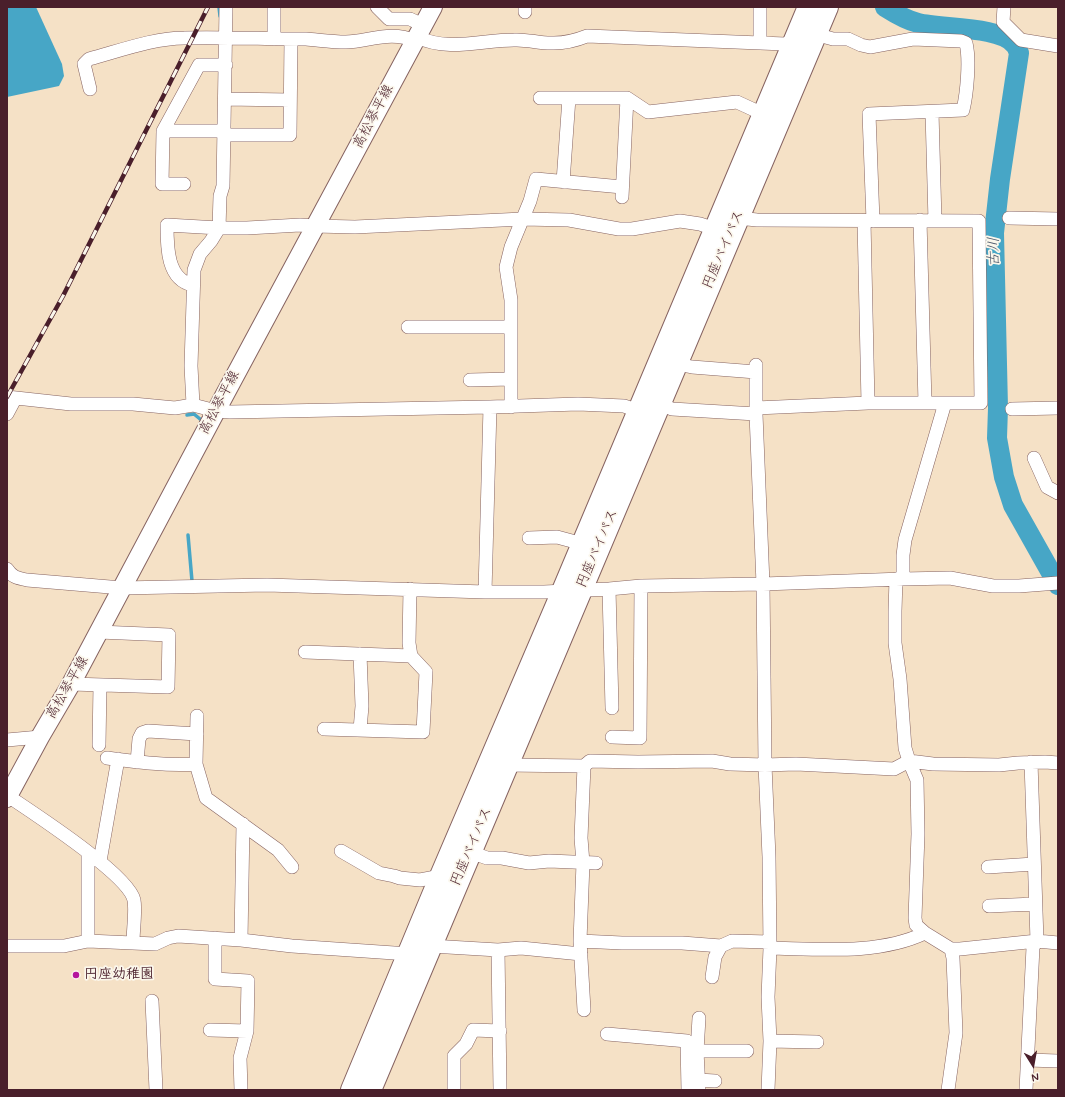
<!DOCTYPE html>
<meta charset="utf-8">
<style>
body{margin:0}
#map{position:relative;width:1065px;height:1097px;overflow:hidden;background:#f5e1c6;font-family:Mynerve,sans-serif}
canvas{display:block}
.frame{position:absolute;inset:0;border:8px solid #4a1f2b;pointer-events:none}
.north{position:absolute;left:1013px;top:1045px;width:40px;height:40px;-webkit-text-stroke:3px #fbf7ec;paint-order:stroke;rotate:169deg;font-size:11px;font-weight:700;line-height:16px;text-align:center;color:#4a1f2b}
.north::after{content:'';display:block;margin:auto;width:14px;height:18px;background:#4a1f2b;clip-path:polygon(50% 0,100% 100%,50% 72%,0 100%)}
</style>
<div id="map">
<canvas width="1065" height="1097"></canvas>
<div class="frame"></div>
<div class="north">N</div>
</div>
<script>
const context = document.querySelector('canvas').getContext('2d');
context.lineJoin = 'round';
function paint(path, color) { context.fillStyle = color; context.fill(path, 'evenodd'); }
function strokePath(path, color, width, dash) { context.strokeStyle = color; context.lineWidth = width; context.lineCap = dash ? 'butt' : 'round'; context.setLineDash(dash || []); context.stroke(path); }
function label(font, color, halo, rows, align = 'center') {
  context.font = font + ' Mynerve,"Klee One",sans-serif'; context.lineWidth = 3.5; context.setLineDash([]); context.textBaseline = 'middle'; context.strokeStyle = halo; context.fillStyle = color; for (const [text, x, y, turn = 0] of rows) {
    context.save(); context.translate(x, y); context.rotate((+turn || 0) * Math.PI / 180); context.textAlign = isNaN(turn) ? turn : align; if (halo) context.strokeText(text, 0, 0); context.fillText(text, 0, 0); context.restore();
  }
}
const water = new Path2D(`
 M7 7H36L62 64 64 76 59 86 7 97Z`);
const stream = new Path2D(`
 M219 7 220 16
 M187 415 194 414 200 419
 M188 535 192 581`);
const river = new Path2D(`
 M885 7C896 14 906 20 918 23 940 29 1001 26 1015 45 1017 47 1018 51 1019 53L1000 179 994 233 998 408 997 438 1004 477 1013 505 1058 585`);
const street = new Path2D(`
 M377 7 389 19H410L423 25
 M525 7V12
 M1004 7 1003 22 1021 40 1058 46
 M815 34 833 39H848L861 45 870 47 913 39 961 41 966 43C970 60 967 93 963 110L869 114 873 221
 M417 37C449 52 481 40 514 40 527 39 541 44 554 43 565 43 577 40 587 36L785 44 795 39H797
 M274 39V7
 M760 42V7
 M90 89 84 64 89 59C119 51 154 38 184 38 225 37 266 39 306 39 319 40 332 42 346 42 370 41 391 30 415 41
 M540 98H627L648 112 737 102 763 114
 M225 99 290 100
 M932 112 935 221
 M163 131H224
 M224 135H290L291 39
 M563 182 569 98
 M184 184H162L163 131 199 65H226
 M622 197 627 98
 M1009 218 1058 219
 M920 220 925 403
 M864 221 868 403
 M193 285C167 280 167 247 167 225L219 228H247L300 225 315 226 355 227 523 219 569 220 619 229H632L680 221 700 224 715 229
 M408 327H511
 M677 364 692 367 756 372
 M756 365V408
 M470 380 511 379
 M7 397 71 404H133L175 408 193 405 216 411 230 412 490 407 578 404 624 406 639 411
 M660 404 672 409 756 414V408L868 403H981L979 221 757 220 738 218
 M193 405 191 366 194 270 200 254 211 241 219 228 220 196 223 186 226 7
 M511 407V300L506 267 511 247 530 201 536 179 622 187
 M1012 409 1058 408
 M7 414 15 399
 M756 414 763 584 765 765 769 857 770 948 768 997 770 1041 768 1090
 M1034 458 1047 487 1058 493
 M529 538 557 537 583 544
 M7 569C12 577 17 578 27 580L122 588 267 585 485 592H544L609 589 641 586 763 584 903 579 950 578 993 586H1019L1058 583
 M896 579 895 611V643L900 679 905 748 909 761 917 780 918 834 915 918 916 925 925 933 951 949H960L1037 941 1058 943
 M903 579V555L905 540 945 403
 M609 589 612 708
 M485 592 490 407
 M305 652 411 656
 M71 684 168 687 169 635 99 632
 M197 716 196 764 206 798 278 850 292 867
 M324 729 423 732 426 672 411 656 409 643 410 589
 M360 730 362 706 360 654
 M612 737 640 738 641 586
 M7 740 40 737
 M99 745 100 685
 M107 758C137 762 166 766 196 764
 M137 762 139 739 142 733 148 731 197 734
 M506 765 584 766 590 761 638 762 712 761 730 764 765 765 796 764 894 769 909 761 933 764 999 765 1018 763 1045 762 1058 763
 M8 796C33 813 128 874 134 900 136 910 133 931 133 942
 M341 851 379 873 394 876 400 878 420 880 441 876
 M470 852 487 858H502L529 863 549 861 596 863
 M100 861 118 759
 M988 867 1034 864
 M989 906 1035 904
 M215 938V979L248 981 247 1031 240 1058 241 1090
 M241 940 243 824
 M88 941V853
 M580 941 622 943H682L721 946 732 941 769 942
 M7 946H64L88 941 155 944 168 938 178 936 241 940 292 946 409 954
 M431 946 498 950 521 948 581 954
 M770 948C820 949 879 955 925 933
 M498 950 500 1090
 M712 977 715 957 721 946
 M152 1001 156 1090
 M584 1010 580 941 583 863 581 838 584 766
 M210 1030 247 1031
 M607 1034 687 1041 688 1090
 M770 1041 817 1042
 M697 1051H747
 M1028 1060 1058 1061
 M698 1080 715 1081
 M454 1090V1056L466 1044 473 1030 500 1031
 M699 1090 697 1051 699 1018
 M948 1090 956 1033 953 958 951 949
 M1026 1090 1033 947 1037 941 1031 762`);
const secondary = new Path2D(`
 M7 798 40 737 71 684 216 411 433 7`);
const highway = new Path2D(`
 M352 1090 441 876 563 591 809 7
 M370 1090 827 7`);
const rail = new Path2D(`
 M7 397 63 296 208 7`);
const markers = [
 [76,975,4,"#b5179e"]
];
const streetNames = [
 ["高松琴平線",374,117,-62],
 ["円座バイパス",724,250,-67],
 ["高松琴平線",220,403,-62],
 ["円座バイパス",598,549,-67],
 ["高松琴平線",68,688,-60],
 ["円座バイパス",472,847,-67]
];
const poiNames = [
 ["円座幼稚園",84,975]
];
const waterNames = [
 ["古川",995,252,-90]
];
paint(water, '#47a6c6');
strokePath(stream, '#47a6c6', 3.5);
strokePath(river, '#47a6c6', 20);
strokePath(street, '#866361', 14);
strokePath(secondary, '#866361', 20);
strokePath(highway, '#866361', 24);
strokePath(street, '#fff', 13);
strokePath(secondary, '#fff', 18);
strokePath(highway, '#fff', 22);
strokePath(rail, '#4a1f2b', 4.5);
strokePath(rail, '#fbf7ec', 3, [9]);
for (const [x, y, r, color] of markers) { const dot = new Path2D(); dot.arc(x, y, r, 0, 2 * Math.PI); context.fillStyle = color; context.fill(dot); strokePath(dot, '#fbf7ec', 1.5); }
label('14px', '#4a1f2b', '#fbf7ec', streetNames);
label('bold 14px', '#4a1f2b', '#fbf7ec', poiNames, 'left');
label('italic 15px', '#495569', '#fbf7ec', waterNames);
</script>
